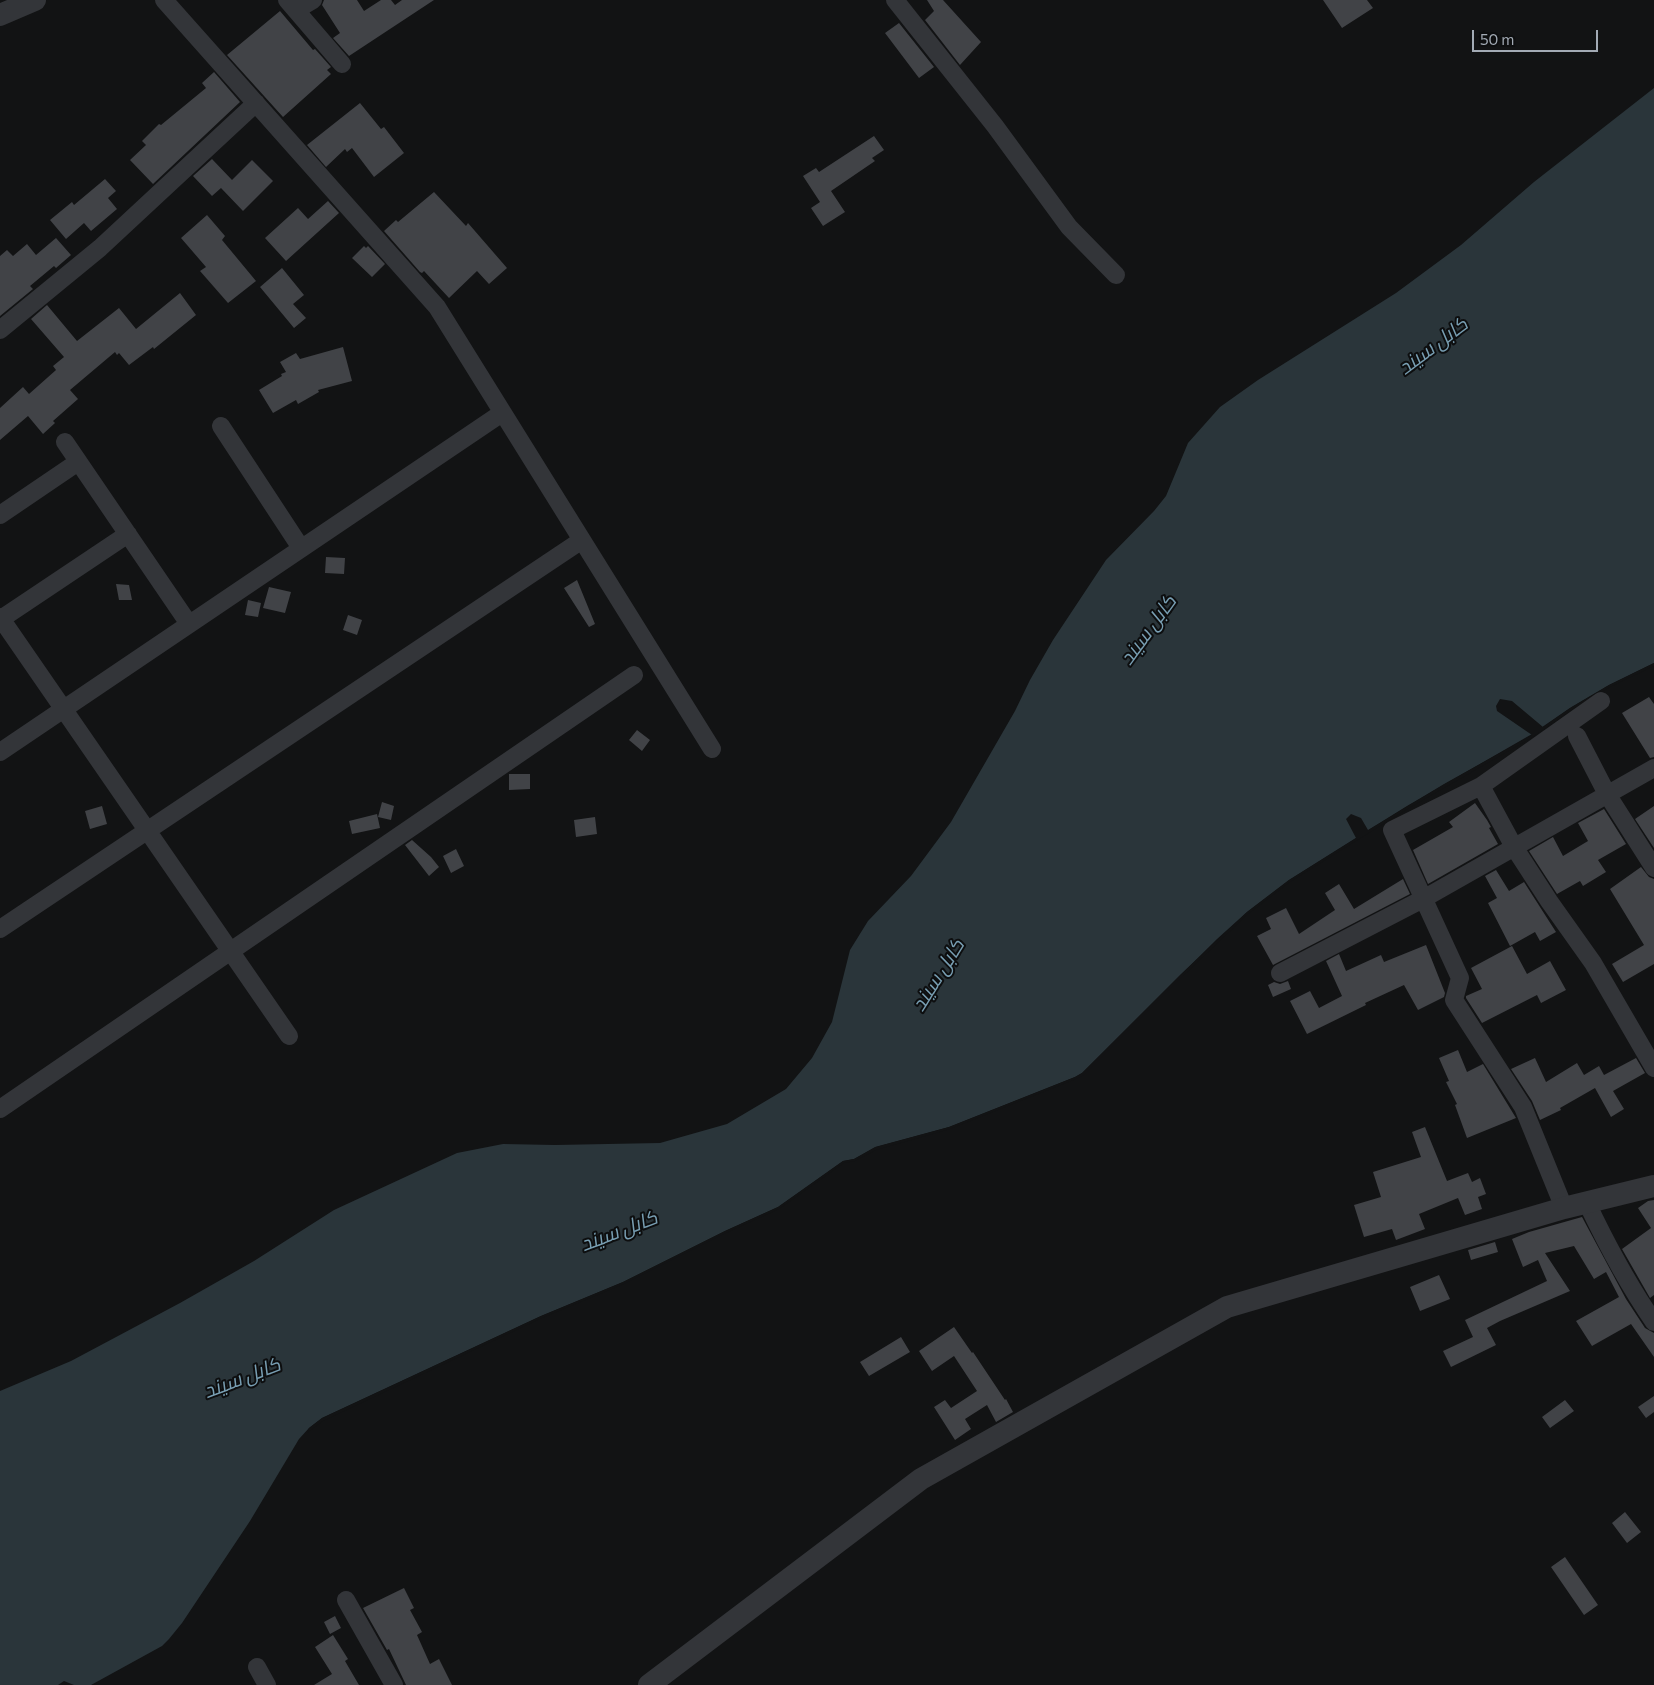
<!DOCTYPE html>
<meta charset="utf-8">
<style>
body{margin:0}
#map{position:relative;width:1654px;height:1685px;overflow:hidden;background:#121314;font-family:Commissioner,sans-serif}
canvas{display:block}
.scale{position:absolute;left:1472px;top:30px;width:126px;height:22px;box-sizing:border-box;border:2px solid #a3abb5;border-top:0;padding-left:6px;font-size:15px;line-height:18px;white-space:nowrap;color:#a3abb5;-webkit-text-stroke:4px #0d0e0f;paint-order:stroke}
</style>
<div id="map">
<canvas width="1654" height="1685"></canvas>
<div class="scale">50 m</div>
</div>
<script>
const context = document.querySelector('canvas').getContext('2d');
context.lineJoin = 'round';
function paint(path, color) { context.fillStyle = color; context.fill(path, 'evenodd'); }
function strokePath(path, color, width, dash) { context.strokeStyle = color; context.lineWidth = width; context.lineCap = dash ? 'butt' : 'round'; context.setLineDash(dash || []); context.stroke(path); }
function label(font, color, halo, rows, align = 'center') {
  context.font = font + ' Commissioner,Cairo,sans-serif'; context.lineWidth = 4; context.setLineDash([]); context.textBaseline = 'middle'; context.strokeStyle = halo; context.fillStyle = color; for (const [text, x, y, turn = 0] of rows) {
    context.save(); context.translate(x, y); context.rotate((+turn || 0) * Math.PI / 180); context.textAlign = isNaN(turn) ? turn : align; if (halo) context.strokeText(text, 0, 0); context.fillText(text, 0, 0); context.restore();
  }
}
const water = new Path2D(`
 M1654 88V663L1609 685 1570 708 1532 734 1407 806 1289 880 1247 912 1217 939 1082 1073 1075 1077 949 1127 876 1147 854 1159 843 1161 778 1207 725 1231 623 1282 541 1316 322 1418 309 1428 299 1439 250 1521 182 1623 169 1639 162 1646 91 1685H74L64 1681 58 1685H0V1391L71 1361 180 1303 254 1261 334 1210 457 1153 503 1144 555 1145 660 1143 727 1124 786 1089 812 1058 832 1022 850 950 868 921 911 876 951 822 1015 711 1030 680 1053 640 1106 560 1154 511 1166 496 1188 443 1220 407 1258 380 1396 293 1461 245 1534 182Z`);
const pier = new Path2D(`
 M1654 663V666L1610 687 1572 710 1533 737 1409 808 1290 882 1248 914 1183 976 1084 1075 1076 1079 950 1129 876 1150 855 1161 844 1163 779 1209 726 1233 624 1284 542 1318 323 1421 307 1433 309 1428 322 1418 541 1316 623 1282 725 1231 778 1207 843 1161 854 1159 875 1147 949 1127 1075 1077 1082 1073 1181 974 1247 912 1289 880 1356 838 1346 819 1351 814 1361 818 1368 830 1444 784 1532 735 1497 711 1496 706 1500 699 1512 701 1543 727 1570 708 1609 685Z`);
const building = new Path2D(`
 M324 0H357L364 11 381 0H391L395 5 402 0H434L349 56 333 38 340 33 322 5Z
 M927 0H943L981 42 960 65 925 20 934 11Z
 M1323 0H1367L1373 8 1342 28Z
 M280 11 313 50 315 49 331 67 327 70 331 74 283 117 227 55Z
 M899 23 934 67 919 78 885 33Z
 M214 72 240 102 153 184 130 160 146 145 142 141 159 124 161 125 206 88 202 83Z
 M360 103 381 129 384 127 404 153 374 177 352 148 347 152 345 149 326 167 307 145Z
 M874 136 884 150 872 158 875 161 831 191 845 212 823 226 811 208 820 202 803 176 816 168 819 172Z
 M212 159 232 180 252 160 273 181 243 211 221 188 212 196 193 176Z
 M105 179 116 191 108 198 117 209 91 231 84 223 66 239 50 220 72 202 74 205Z
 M434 192 466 226 468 223 507 268 489 284 477 271 449 298 424 271 422 273 420 272 384 231 396 220 398 222Z
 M328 201 339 213 286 261 265 238 298 208 308 219Z
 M207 215 225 236 222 240 256 281 228 303 200 271 206 267 181 238Z
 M56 238 71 255 56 268 54 266 30 286 33 289 0 316V256L7 250 13 256 27 244 36 255Z
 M364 246 366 248 368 246 385 264 372 277 352 258Z
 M282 268 304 295 293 304 306 318 294 328 260 287Z
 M180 293 196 315 154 349 153 347 129 365 119 353 117 355 115 352 70 390 78 399 53 421 55 423 43 434 28 416 0 440V408L23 387 29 394 56 370 53 366 64 357 31 319 47 305 77 341 119 308 136 329Z
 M343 347 352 381 318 390 319 392 298 404 296 400 273 413 259 390 282 376 281 374 286 372 280 362 296 353 300 359Z
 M326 557 345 558 344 574 325 573Z
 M577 580 595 624 589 627 564 588Z
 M116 584 129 585 132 600H119Z
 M269 587 291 592 285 613 263 608Z
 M248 600 261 603 258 617 245 615Z
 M348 615 362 620 357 635 343 630Z
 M1649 697 1654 704V757L1650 758 1622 713Z
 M637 730 650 740 642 751 629 740Z
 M509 774H530V789L509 790Z
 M382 802 394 806 391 820 378 817Z
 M1475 803 1487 820 1491 827 1489 828 1498 844 1428 884 1413 850 1453 827 1449 822Z
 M102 806 107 824 90 829 85 811Z
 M1654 806V848L1635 819Z
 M1604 809 1626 844 1598 860 1606 872 1583 886 1580 881 1557 894 1529 851 1553 837 1563 856 1588 841 1578 823Z
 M377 814 380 828 352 834 349 821Z
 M595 817 597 834 576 837 574 820Z
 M412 840 431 857 439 867 429 876 405 845Z
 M456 849 464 866 451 873 443 856Z
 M1641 867 1649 877 1654 879V964L1623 982 1612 964 1644 945 1610 889Z
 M1496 870 1509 891 1524 882 1556 932 1540 941 1535 932 1510 946 1488 903 1497 898 1485 876Z
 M1403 879 1410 894 1273 965 1257 936 1271 929 1266 918 1286 908 1299 934 1335 910 1325 893 1339 884 1354 909Z
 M1426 945 1445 993 1444 997 1418 1010 1404 985 1365 1003 1366 1005 1307 1034 1290 1001 1310 991 1319 1008 1342 996 1326 961 1339 954 1346 971 1381 955 1384 962Z
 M1512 946 1527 974 1550 961 1566 990 1541 1003 1537 995 1482 1023 1466 998V996L1482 989 1471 968Z
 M1288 981 1291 989 1273 997 1268 985 1274 982 1280 984Z
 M1458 1050 1467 1072 1483 1064 1516 1118 1467 1138 1455 1105 1457 1104 1446 1082 1449 1081 1439 1058Z
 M1535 1058 1546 1082 1577 1063 1584 1075 1599 1066 1604 1075 1636 1058 1645 1073 1613 1091 1624 1109 1611 1117 1595 1088 1560 1108 1561 1110 1540 1120 1532 1101 1511 1069Z
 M1425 1127 1447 1181 1468 1173 1472 1182 1480 1178 1486 1194 1478 1197 1482 1209 1465 1215 1458 1198 1419 1214 1425 1229 1396 1240 1392 1229 1364 1237 1354 1205 1381 1197 1373 1172 1421 1157 1412 1132Z
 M1654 1200V1295L1650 1298 1622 1249 1651 1228 1638 1208 1648 1201Z
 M1582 1217 1626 1299 1645 1328 1654 1333V1357L1631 1324 1592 1346 1576 1321 1619 1297 1606 1272 1594 1279 1574 1246 1545 1253 1570 1291 1500 1321 1487 1328 1496 1345 1451 1367 1443 1351 1473 1337 1465 1320 1547 1281 1538 1260 1523 1267 1512 1239 1529 1232Z
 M1495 1242 1498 1252 1471 1260 1468 1250Z
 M1439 1275 1450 1299 1420 1311 1410 1287Z
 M954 1327 972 1353 973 1352 1005 1400 1006 1399 1013 1412 996 1422 987 1405 965 1419 971 1429 955 1440 934 1407 945 1400 951 1408 977 1391 954 1356 932 1371 919 1351Z
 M901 1337 910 1352 869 1376 860 1362Z
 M1654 1396V1412L1646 1418 1638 1407Z
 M1565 1400 1574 1411 1550 1428 1542 1417Z
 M1625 1512 1641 1532 1627 1543 1612 1523Z
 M1565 1557 1598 1605 1584 1615 1551 1567Z
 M404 1588 414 1608 410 1610 422 1632 417 1635 430 1664 439 1659 452 1685H406L389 1649 387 1650 363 1608Z
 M335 1616 341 1628 330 1634 324 1622Z
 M333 1635 348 1659 345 1661 359 1685H314L332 1674 315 1647Z`);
const minor = new Path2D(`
 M164 0 437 307 712 749
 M287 0 342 64
 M895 0 995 126 1069 227 1116 275
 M296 10 313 0
 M0 330 100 248 256 103
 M221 426 301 548
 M65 442 189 624
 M0 515 78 462
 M0 617 289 1036
 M1 619 128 534
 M1577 736 1607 794 1654 868
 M0 752 502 413
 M1481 786 1514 847 1549 901 1593 963 1654 1068
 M0 929 582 540
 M1280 973 1423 899 1654 768
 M0 1109 634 675
 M1587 1203C1607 1245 1628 1285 1654 1322
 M1564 1208 1523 1107 1454 1000 1460 978 1392 830 1481 786 1601 701
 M346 1600 394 1685
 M257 1667 267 1685`);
const tertiary = new Path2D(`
 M0 15 35 0
 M649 1685 921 1479 1227 1307 1564 1208 1654 1186`);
const waterNames = [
 ["کابل سيند",1433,346,-37],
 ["کابل سيند",1148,630,-54],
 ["کابل سيند",938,975,-58],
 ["کابل سيند",619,1231,-21],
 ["کابل سيند",242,1378,-21]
];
paint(water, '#2a353a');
paint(pier, '#121314');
paint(building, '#414347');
strokePath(minor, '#333539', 18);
strokePath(tertiary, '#333539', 22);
label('italic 20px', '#789eb2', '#0d0e0f', waterNames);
</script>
